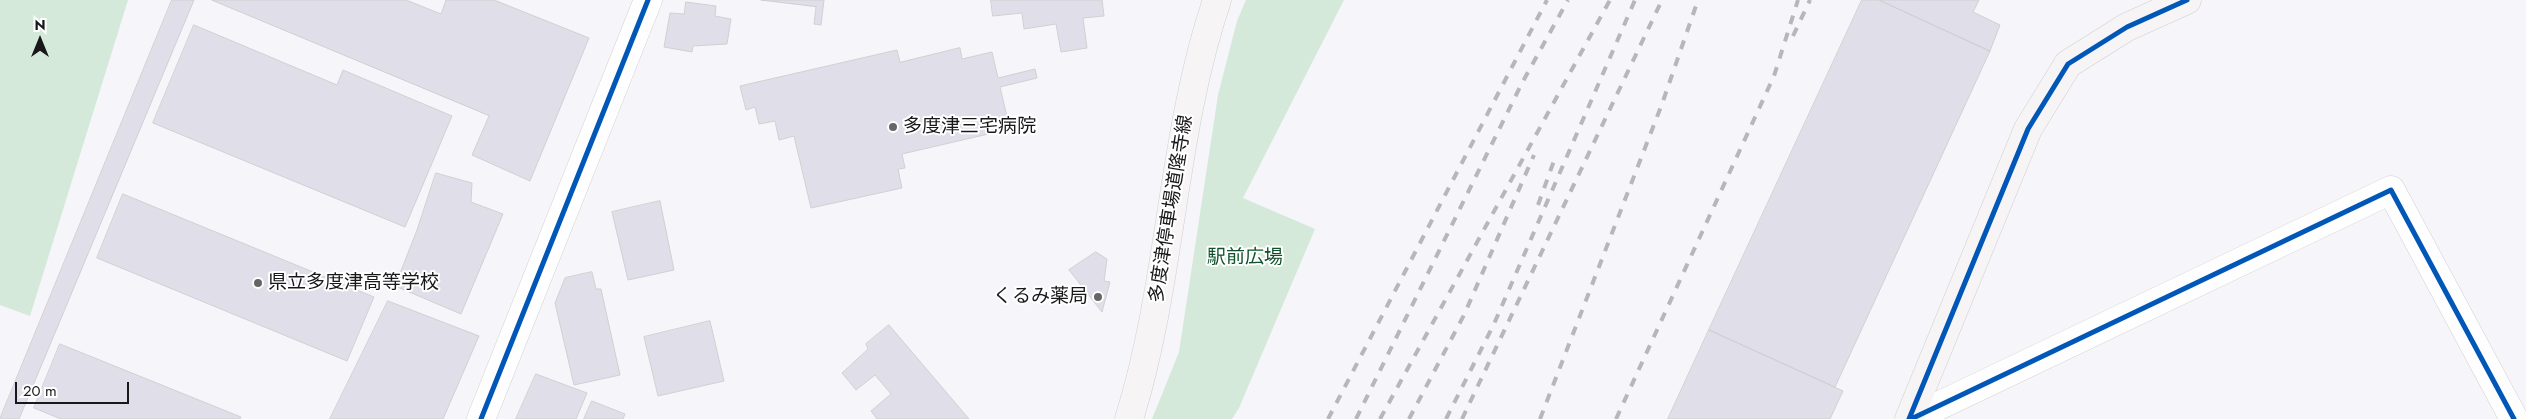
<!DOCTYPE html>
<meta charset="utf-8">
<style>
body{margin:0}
#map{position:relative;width:2526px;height:419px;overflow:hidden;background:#f6f5f9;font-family:Jost,sans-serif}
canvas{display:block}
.north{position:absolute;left:15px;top:15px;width:50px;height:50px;-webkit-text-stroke:4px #fff;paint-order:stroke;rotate:0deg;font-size:14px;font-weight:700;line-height:20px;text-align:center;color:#181719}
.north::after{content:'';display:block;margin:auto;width:18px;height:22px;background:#181719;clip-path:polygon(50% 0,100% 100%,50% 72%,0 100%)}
.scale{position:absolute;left:15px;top:382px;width:114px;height:22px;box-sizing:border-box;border:2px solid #181719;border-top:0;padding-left:6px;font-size:15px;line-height:18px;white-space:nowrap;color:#181719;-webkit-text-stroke:4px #fff;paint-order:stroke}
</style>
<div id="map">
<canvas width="2526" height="419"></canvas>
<div class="north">N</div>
<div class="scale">20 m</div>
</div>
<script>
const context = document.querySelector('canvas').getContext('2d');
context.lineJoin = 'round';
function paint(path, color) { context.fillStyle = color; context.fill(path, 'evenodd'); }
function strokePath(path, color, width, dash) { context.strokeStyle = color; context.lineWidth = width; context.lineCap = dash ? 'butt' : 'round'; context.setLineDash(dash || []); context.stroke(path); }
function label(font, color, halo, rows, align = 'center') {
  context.font = font + ' Jost,"Noto Sans JP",sans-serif'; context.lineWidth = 4; context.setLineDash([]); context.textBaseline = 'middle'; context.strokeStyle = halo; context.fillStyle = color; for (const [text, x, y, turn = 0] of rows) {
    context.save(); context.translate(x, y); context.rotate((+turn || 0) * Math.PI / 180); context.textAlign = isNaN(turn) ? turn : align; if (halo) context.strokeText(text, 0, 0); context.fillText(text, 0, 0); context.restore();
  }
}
const green = new Path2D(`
 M0 0H128L30 316 0 305Z
 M1246 0H1344L1243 198 1315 229 1239 408 1232 419H1152L1179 352 1218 95 1237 21Z`);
const building = new Path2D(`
 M172 0H194L19 419H0Z
 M212 0H406L441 14 446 0H494L589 38 530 181 472 155 489 116Z
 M761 0H824L821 25 814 24 816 7Z
 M991 0H1102L1104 16 1083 18 1087 48 1061 52 1056 24 1024 29 1022 13 993 16Z
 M1862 0H1879L1990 51 1835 387 1709 330Z
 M1879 0H1979L1973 12 2000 25 1990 51Z
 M686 2 716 6 715 16 731 19 727 44 693 46 692 52 664 47 670 13 684 14Z
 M194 25 337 85 343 70 452 116 405 227 153 123Z
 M960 48 962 59 992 52 998 78 1035 69 1037 78 1000 87 1010 129 902 154 905 168 898 169 902 188 811 208 794 136 779 140 775 121 759 124 755 107 746 110 740 86 897 50 900 62Z
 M436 173 472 183 471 202 503 214 461 314 395 286 417 230Z
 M123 194 374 297 347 361 97 258Z
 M660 201 674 270 628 280 612 212Z
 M1096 252 1107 259 1104 281 1110 282 1102 312 1069 270Z
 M592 272 596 289H601L620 375 574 385 555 303 565 278Z
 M388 301 479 336 443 419H330Z
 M710 321 724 381 658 396 644 337Z
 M889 325 969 419H877L871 411 891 394 875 375 856 390 842 373 868 349 866 344Z
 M1709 330 1843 391 1830 419H1668Z
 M60 344 241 417 240 419H61L34 408Z
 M536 374 587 393 576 419H516Z
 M592 401 625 414 623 419H584Z`);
const street = new Path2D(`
 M481 419 648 0
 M1911 419 2391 190 2514 419`);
const secondary = new Path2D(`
 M1129 419C1172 282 1171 136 1217 0
 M1909 419 2028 129 2068 64 2127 27 2187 0`);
const rail = new Path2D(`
 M1793 36 1810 0
 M1538 205 1555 158
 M1328 419 1547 0
 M1356 419 1522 83 1568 0
 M1380 419 1610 0
 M1409 419 1464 315 1534 155
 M1446 419 1494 324 1635 0
 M1462 419 1662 0
 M1540 419 1662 104 1698 0
 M1616 419 1774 76 1798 0`);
const cycleway = new Path2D(`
 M481 419 648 0
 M1909 419 2028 129 2068 64 2127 27 2187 0
 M1911 419 2391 190 2514 419`);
const markers = [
 [893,127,5,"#666567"],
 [258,283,5,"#666567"],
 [1098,297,5,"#666567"]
];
const poiNames = [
 ["多度津三宅病院",903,127],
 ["県立多度津高等学校",268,283],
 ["くるみ薬局",1088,297,"right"]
];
const streetNames = [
 ["多度津停車場道隆寺線",1172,209,-81]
];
const parkNames = [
 ["駅前広場",1245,258]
];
paint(green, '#d4e9da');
paint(building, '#e0dee9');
strokePath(building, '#d0d0d2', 1);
strokePath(street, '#d0cfd1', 29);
strokePath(secondary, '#d0cfd1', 29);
strokePath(street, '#fefefe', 28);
strokePath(secondary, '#f7f4f6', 28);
strokePath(rail, '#b7b7b8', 4, [9, 9]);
strokePath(cycleway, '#0057b8', 5);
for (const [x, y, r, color] of markers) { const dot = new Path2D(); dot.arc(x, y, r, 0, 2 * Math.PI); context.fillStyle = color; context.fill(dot); strokePath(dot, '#fff', 2); }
label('19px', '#181719', '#fff', poiNames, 'left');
label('19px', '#181719', '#fff', streetNames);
label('19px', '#0d5229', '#fff', parkNames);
</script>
